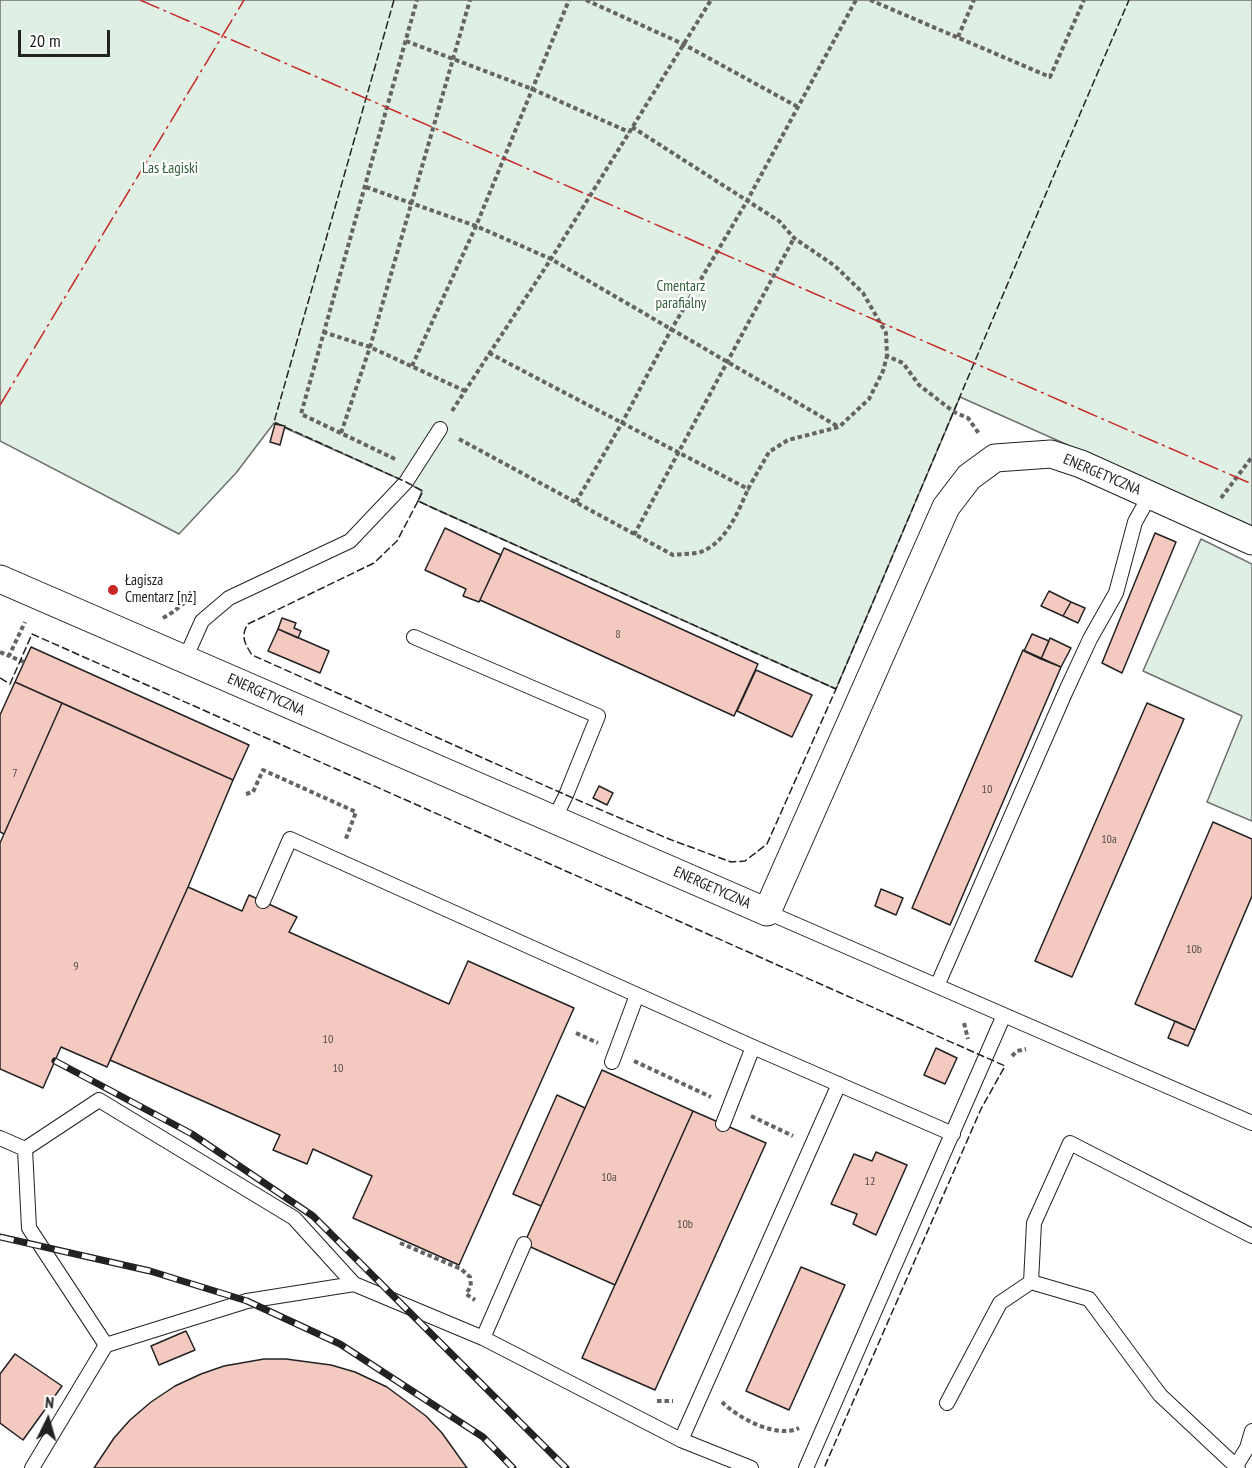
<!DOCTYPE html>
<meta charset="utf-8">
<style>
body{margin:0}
#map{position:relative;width:1252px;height:1468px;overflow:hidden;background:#fff;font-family:"PT Sans Narrow",sans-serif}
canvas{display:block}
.north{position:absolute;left:18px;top:1390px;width:60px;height:60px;-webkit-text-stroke:4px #fff;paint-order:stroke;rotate:5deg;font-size:16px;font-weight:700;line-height:24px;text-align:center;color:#222}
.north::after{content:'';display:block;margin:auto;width:21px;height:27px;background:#222;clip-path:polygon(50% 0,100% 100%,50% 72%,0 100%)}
.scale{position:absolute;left:18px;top:30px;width:92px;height:27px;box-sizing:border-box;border:3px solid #222;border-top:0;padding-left:8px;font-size:18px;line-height:21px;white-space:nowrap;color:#222;-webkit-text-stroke:4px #fff;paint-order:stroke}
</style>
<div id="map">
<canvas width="1252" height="1468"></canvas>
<div class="north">N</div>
<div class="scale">20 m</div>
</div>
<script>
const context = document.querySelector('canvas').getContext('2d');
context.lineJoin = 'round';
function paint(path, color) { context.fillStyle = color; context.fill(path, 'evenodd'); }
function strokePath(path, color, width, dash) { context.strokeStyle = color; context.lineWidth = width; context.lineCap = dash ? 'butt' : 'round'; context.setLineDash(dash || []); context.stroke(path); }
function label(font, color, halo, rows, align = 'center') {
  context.font = font + ' "PT Sans Narrow",sans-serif'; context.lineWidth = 4.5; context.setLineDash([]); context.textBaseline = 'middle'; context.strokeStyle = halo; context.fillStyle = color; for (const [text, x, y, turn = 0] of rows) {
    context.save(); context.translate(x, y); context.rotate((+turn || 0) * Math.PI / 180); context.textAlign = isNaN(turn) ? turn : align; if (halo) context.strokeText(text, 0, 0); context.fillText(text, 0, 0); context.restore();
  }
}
const green = new Path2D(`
 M0 0H1252V527L960 397 836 689 433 508 418 501 422 491 406 482 274 423 236 473 179 534 0 441Z
 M1201 539 1252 564V821L1207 802 1242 716 1143 671Z`);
const building = new Path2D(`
 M275 424 285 426 280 445 270 442Z
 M445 528 501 555 479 602 463 596 466 589 425 570Z
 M1155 533 1176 542 1122 673 1102 663Z
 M504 548 758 664 734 716 480 600Z
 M1049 591 1071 602 1063 616 1041 606Z
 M1071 602 1085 608 1078 623 1063 616Z
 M282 618 296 623 294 628 301 631 298 638 278 629Z
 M278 629 329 651 320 673 268 651Z
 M1032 634 1049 641 1041 659 1024 651Z
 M1050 638 1071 648 1061 667 1041 659Z
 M31 647 249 745 233 780 15 682Z
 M1023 650 1061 667 950 925 912 908Z
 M756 670 812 695 792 737 737 711Z
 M15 682 62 703 4 834 0 832V715Z
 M62 703 233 780 188 887 107 1067 61 1047 43 1088 0 1069V843Z
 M1147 703 1184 719 1072 977 1035 961Z
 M599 786 613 793 607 805 593 798Z
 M1213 822 1252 839V896L1195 1030 1135 1004Z
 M188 887 242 911 249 895 297 917 289 932 449 1004 468 961 574 1008 459 1265 353 1218 372 1176 313 1149 307 1164 273 1150 280 1135 110 1060Z
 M881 889 903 898 896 915 875 906Z
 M1175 1021 1195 1030 1188 1046 1168 1038Z
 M936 1048 957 1058 945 1084 924 1075Z
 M602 1070 693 1111 615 1285 524 1244Z
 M557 1095 585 1108 541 1206 513 1194Z
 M693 1111 766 1143 655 1390 582 1358Z
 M876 1152 907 1165 876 1235 853 1224 857 1214 831 1204 854 1154 872 1161Z
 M801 1267 845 1285 789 1410 746 1391Z
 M186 1331 195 1350 159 1365 151 1346Z
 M15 1354 62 1386 23 1440 0 1423V1374Z
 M264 1359H286L331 1365 355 1372 387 1387 426 1416 442 1433 467 1468H94L114 1438 130 1420 151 1402 175 1386 201 1374 224 1366Z`);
const path = new Path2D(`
 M586 0 683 44 798 107
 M870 0 1050 77 1084 0
 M958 37 974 0
 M406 41 532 89 629 132
 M632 127 779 221 794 238 835 266 863 293 886 333 887 356 903 363 919 385 954 412 968 418 980 435
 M366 187 476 226 551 259 839 427
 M323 332 370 347 465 391
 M489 353 748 489 769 452 788 440 839 427 869 399 883 371 887 356
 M412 366 476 226 569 0
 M452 411 551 259 711 0
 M341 433 370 347 470 0
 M459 439 673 555C681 554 689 554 697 553 725 546 738 512 748 489
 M395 459 301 414 417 0
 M1221 498 1252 457
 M576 502 622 423 671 330 747 201 856 0
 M634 535 794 238
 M163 618 173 612 195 594
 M0 652 9 656
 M24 662 9 656 25 622
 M246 794 253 792 263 770 356 812 345 841
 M964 1023 968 1039
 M576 1033 598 1043
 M1012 1056 1017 1051 1026 1049
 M634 1061 711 1097
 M751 1116 793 1136
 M400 1243 461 1269 470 1277 471 1286 466 1294 475 1300
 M657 1401H673
 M722 1402C738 1418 777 1439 799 1428`);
const service = new Path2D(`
 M414 637 598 716 566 795 554 820
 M185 659 202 621 229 598 350 541 406 482 440 429
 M263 901 290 839 753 1047 953 1134
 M767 912 1252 1123
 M937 986 1065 693 1090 639 1116 593 1135 522 1150 495
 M612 1062 637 995
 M723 1124 753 1047
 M0 1138 25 1149 99 1100 294 1218 354 1284 483 1338 524 1244
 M25 1149 29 1228 106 1345
 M1031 1282 1034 1223 1070 1143 1252 1236
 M483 1338 681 1440 751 1468
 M947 1403 1000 1303 1031 1282 1089 1299 1160 1395 1238 1468
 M681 1440 839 1084
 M1236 1466 1247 1448 1252 1431
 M32 1468 106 1345 247 1301 354 1284
 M806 1468 1004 1015`);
const minor = new Path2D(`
 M0 579 767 912 946 507 969 477 995 458 1051 454 1081 464 1252 541`);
const rail = new Path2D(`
 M55 1061 192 1134 313 1216 566 1468
 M0 1237 150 1271 247 1301 340 1344 483 1437 513 1468`);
const fence = new Path2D(`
 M394 0 274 422 406 482 423 491 418 501 433 508 836 689C934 459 1030 229 1129 0
 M418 501 397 541 374 563 248 624C240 636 245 644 252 655L566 795 669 839 731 862 745 861 767 844 836 689
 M0 678 10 684 32 634 1005 1066 981 1109 824 1468`);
const power = new Path2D(`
 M140 0 1252 484
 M0 405 244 0`);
const markers = [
 [113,590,6,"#c62828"]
];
const numberNames = [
 ["8",618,635],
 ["7",15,774],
 ["10",987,790],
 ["10a",1109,840],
 ["10b",1194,950],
 ["9",76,967],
 ["10",328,1040],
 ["10",338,1069],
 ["10a",609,1178],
 ["12",870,1182],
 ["10b",685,1225]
];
const parkNames = [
 ["Las Łagiski",170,169],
 ["Cmentarz",681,287],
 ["parafialny",681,304]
];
const streetNames = [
 ["ENERGETYCZNA",1102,475,23],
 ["ENERGETYCZNA",266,695,24],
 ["ENERGETYCZNA",712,888,24]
];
const poiNames = [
 ["Łagisza",125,581],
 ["Cmentarz [nż]",125,598]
];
paint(green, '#e0efe3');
strokePath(green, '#6f6f6f', 1.5);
paint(building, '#f3c9c0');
strokePath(building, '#222', 1.5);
strokePath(service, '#222', 16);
strokePath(minor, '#222', 29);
strokePath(path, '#646464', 4, [4.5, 3]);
strokePath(service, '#fff', 14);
strokePath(minor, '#fff', 27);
strokePath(rail, '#222', 7);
strokePath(rail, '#fff', 4.5, [14]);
strokePath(fence, '#222', 1.5, [8, 3]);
strokePath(power, '#c62828', 1.5, [21, 4.5, 3, 4.5]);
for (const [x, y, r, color] of markers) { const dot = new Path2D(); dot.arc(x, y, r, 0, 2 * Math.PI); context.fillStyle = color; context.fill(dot); strokePath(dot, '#fff', 2); }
label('12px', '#564c4a', null, numberNames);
label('15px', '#2f5e38', '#fff', parkNames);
label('15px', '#222', '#fff', streetNames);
label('15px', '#222', '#fff', poiNames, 'left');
</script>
